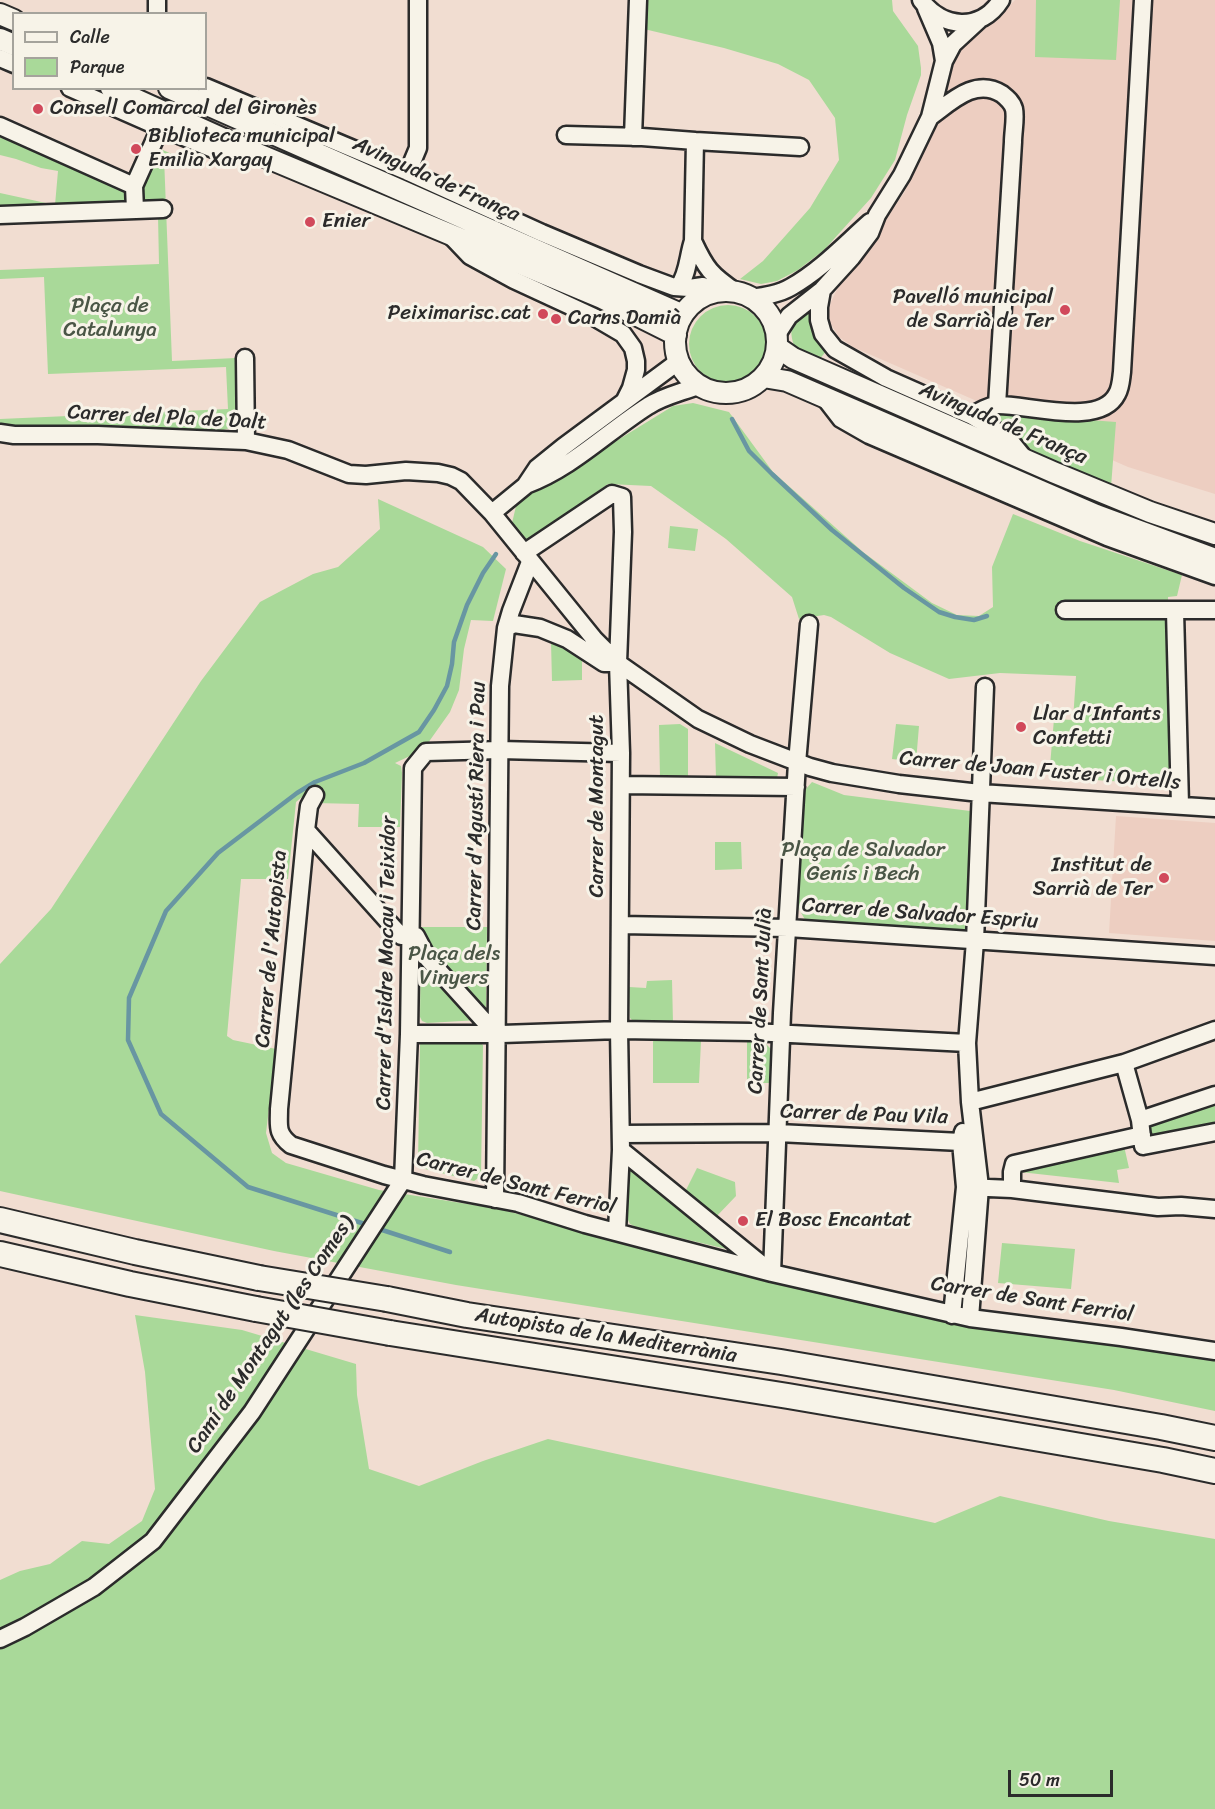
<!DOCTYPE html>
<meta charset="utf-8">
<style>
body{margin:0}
#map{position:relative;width:1215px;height:1809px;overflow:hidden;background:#f1ddd1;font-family:Sriracha,sans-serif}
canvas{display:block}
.legend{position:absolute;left:12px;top:12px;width:195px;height:78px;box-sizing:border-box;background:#f7f3e8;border:2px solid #a5a39c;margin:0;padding:8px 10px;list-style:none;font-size:18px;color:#2b2b2b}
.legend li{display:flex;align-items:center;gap:12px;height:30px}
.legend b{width:30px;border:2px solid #a5a39c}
.scale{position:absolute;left:1008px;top:1770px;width:105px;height:27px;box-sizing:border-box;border:3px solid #2b2b2b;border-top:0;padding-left:8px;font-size:18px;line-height:21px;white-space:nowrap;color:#2b2b2b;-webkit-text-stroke:4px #f7f3e8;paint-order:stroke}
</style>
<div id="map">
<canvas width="1215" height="1809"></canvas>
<ul class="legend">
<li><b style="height:8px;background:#f7f3e8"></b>Calle</li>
<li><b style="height:16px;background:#a9d999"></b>Parque</li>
</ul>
<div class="scale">50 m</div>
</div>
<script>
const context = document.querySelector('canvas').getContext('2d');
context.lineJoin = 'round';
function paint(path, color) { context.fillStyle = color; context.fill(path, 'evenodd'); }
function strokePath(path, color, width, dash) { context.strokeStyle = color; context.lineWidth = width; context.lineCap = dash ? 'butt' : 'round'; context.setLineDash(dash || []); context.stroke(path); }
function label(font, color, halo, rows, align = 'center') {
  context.font = font + ' Sriracha,sans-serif'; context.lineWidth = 6; context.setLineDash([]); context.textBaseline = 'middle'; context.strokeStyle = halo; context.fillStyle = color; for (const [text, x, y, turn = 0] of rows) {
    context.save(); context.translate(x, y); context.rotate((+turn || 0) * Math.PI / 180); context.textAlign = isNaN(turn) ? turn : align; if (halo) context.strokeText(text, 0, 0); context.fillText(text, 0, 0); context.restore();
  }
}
const built = new Path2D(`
 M1015 0H1215V494L1128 467 853 347 839 337 827 318 831 302 840 283 904 193 933 129 959 39 996 20Z
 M1116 816 1215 823V941L1109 933Z`);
const green = new Path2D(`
 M645 0H892L893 11 918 46 921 68V75L907 115 895 160 871 198 824 250 798 270 777 281 761 284 740 279 763 261 810 208 839 160 835 118 809 80 778 64 724 48 644 29Z
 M1036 0H1120L1116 60 1035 57Z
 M0 121 129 178 145 142 174 155 164 157 172 361 236 358 239 416 232 427 221 431 150 427 6 426 0 425V419L228 409 226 367 48 374 44 277 0 279V270L159 264 158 216 0 222V193L55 205 58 171 41 168 16 159 0 155Z
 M815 303 828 349 818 361 796 350C785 325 795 319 815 303Z
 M689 344a39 39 0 1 1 78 0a39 39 0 1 1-78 0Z
 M818 377 1047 478 1044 485 814 385Z
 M693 403 729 412 773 472 863 552 932 603 957 615 979 616 993 607 992 567 1013 514 1080 541 1182 575 1177 596 1168 597 1171 785 1065 778 1064 767 1050 766 1054 719 1073 720 1076 676 1000 673 949 679 890 653 831 617 824 615 799 619 792 597 726 539 651 486 608 484 526 542 512 523 517 502 673 406Z
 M1009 414 1116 422 1111 487 1037 454 1017 438 986 415Z
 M1053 481 1215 542V551L1050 489Z
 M378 499 483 547 506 569 493 621 471 620 464 649 459 690 450 712 428 743 412 755 395 763 401 766 402 773 400 827H358L359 804 314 803 315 786 296 802 288 879H241L227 1036 233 1040 276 1049 266 1133 272 1153 286 1163 379 1190 499 1209 749 1274 948 1322 1158 1351 1215 1360V1411L1114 1390 456 1285 274 1251 0 1191V964L51 909 201 681 260 602 313 574 338 567 380 529Z
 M670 526 698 529 695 551 668 548Z
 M551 642 582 658V680L552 681Z
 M680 724 688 729V778H660L659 725Z
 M896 724 919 726 916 762 892 759Z
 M715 743 778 773 777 778H716Z
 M812 782 844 795 970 811 967 936 807 923 796 904 797 799Z
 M715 842H741L742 869 715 870Z
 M421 927H487L486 1006 484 1014 479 1020 427 1023 422 1021 420 1017Z
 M672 980 673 1023 636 1024 630 1018 629 987 646 988 647 981Z
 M477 1041 483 1045 481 1176 474 1181 421 1168 418 1163 420 1045 421 1042Z
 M653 1041H701L699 1083H653Z
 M747 1041H763L771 1049 769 1083H747Z
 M1215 1101V1123L1151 1136 1148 1122Z
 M1124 1146 1129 1168 1117 1170 1119 1183 1020 1172 1019 1169Z
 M627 1162 739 1252 638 1228 630 1224 628 1220Z
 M697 1168 735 1182 736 1196 715 1218 685 1192Z
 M1002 1243 1075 1249 1071 1289 998 1283Z
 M135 1315 242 1330 356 1364 357 1395 369 1469 419 1486 483 1461 548 1439 935 1523 1000 1496 1109 1521 1215 1539V1809H0V1580L20 1571 50 1564 82 1541 109 1544 142 1521 155 1489 145 1372Z`);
const stream = new Path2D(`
 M732 419 749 451 772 474 832 530 904 588 939 612 955 617 974 620 987 616
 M368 1225 248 1187 161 1114 128 1040 129 998 166 911 218 853 297 793 315 782 364 763 419 732 434 710 447 686 452 664 454 642 467 605 483 573 496 554
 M376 1228 450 1252`);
const minor = new Path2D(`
 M157 0V14
 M921 0C942 29 981 32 1001 0
 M926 8 941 43 944 61
 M0 58 14 64
 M206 87 408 172 542 233 639 274 674 287 689 288 703 286 713 292
 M70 88 152 124 228 155 246 149
 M930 117C951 102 975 77 1002 94 1007 98 1012 102 1014 109 1016 118 1013 132 1013 142L997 405
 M0 126 134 186
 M566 135 642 137 695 141 693 241C688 255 688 276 678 287
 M633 137 638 0
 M695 141 800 147
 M408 172 418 148V0
 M135 210 134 186 160 128
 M0 215 163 209
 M450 235 470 256 514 280 594 317 623 334 633 348 636 361V370L631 388 625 400
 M693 241C706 269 711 275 736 292
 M822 290 819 307V320L823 334 835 349 886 378 972 416 1007 437 1025 459
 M751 298C765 296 779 294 791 287 821 270 845 244 870 222
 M776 336 789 316 822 290 852 257 870 233 877 215 902 175 930 117 944 61 953 44 979 20
 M245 358 246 441
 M824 397 841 419 869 435 1107 537 1215 576
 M972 416C978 411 989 406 997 405 1027 404 1100 428 1117 394 1121 387 1121 379 1122 372L1143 0
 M0 433 14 435H98L246 441 288 450 349 474 366 475 406 471 438 473 451 476 461 481 492 513 595 640 618 663 698 719 750 744 810 767 832 773 899 784 980 793 1215 808
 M526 485C572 468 607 432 648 406 663 396 683 392 700 385
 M492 513 525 486 537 468 563 447 679 361
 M524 553 612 494 622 497 623 532 618 663 621 753 619 1030 621 1150 617 1231
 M1065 610H1215
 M1175 611 1180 805
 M506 628 514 624 540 628 567 639 604 663H617
 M621 785 796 787
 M315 795 309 806 306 830 279 1109C279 1126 276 1133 291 1145L384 1175 423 1185 518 1203 585 1224 772 1273 970 1318 1121 1337 1215 1351
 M306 830 401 936H416L428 959 496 1034
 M621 925 788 928 1215 956
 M409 1034H502L619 1030 752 1032 967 1043
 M1124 1063 1140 1120
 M1215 1095 1140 1120 1143 1146 1215 1132
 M970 1102 1124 1063 1215 1030
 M621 1134 778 1133 961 1142
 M621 1150 767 1269
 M965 1187 1012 1189 1158 1207 1181 1206 1215 1209
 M1012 1189V1172L1014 1164 1142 1135
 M495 1199 500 686 506 628 511 611 530 562
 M772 1273 782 1013 797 763 809 624
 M952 1315 965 1187 961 1142 963 1132
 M970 1318 980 1187 970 1102 967 1043 975 941 985 687
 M0 1639 25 1627 94 1587 153 1541 252 1412 403 1180 409 1034 413 768 426 752 500 750 621 753`);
const major = new Path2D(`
 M0 14 14 20
 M0 39 14 45
 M111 88 246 149 602 298 676 335
 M169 88 683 315
 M675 342a51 51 0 1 1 102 0a51 51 0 1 1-102 0Z
 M777 347 793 358 1053 472 1150 512 1215 534
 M763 377 787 381 1096 515 1215 559`);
const highway = new Path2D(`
 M0 1220 135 1252 259 1278
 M0 1254 130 1284 256 1309
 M387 1299 467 1315 781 1362 1161 1427 1215 1438
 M390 1333 788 1396 1163 1460 1215 1471`);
const highwayBridge = new Path2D(`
 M259 1278 387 1299
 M256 1309 390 1333`);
const markers = [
 [38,109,6,"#d1495b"],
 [136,149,6,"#d1495b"],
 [310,222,6,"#d1495b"],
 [1065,310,6,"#d1495b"],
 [543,314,6,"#d1495b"],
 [556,319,6,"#d1495b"],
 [1021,727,6,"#d1495b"],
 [1164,878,6,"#d1495b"],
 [743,1221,6,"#d1495b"]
];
const poiNames = [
 ["Consell Comarcal del Gironès",50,109],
 ["Biblioteca municipal",148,137],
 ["Emilia Xargay",148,161],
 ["Enier",322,222],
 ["Pavelló municipal",1053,298,"right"],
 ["de Sarrià de Ter",1053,322,"right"],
 ["Peiximarisc.cat",531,314,"right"],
 ["Carns Damià",568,319],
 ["Llar d'Infants",1033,715],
 ["Confetti",1033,739],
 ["Institut de",1152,866,"right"],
 ["Sarrià de Ter",1152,890,"right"],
 ["El Bosc Encantat",755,1221]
];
const streetNames = [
 ["Avinguda de França",436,180,24],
 ["Carrer del Pla de Dalt",167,418,3],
 ["Avinguda de França",1003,424,23],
 ["Carrer de Joan Fuster i Ortells",1040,771,5],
 ["Carrer d'Agustí Riera i Pau",477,806,-89],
 ["Carrer de Montagut",598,806,-90],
 ["Carrer de Salvador Espriu",920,914,4],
 ["Carrer de l'Autopista",272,949,-85],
 ["Carrer d'Isidre Macau i Teixidor",387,963,-89],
 ["Carrer de Sant Julià",761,1001,-87],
 ["Carrer de Pau Vila",864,1115,2],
 ["Carrer de Sant Ferriol",516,1184,14],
 ["Carrer de Sant Ferriol",1032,1300,9],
 ["Camí de Montagut (les Comes)",271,1335,-56],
 ["Autopista de la Mediterrània",606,1336,9]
];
const parkNames = [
 ["Plaça de",110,307],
 ["Catalunya",110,331],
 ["Plaça de Salvador",863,851],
 ["Genís i Bech",863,875],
 ["Plaça dels",454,955],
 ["Vinyers",454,979]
];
paint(built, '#edcec1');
paint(green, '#a9d999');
strokePath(stream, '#6896a2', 4.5);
strokePath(minor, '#2b2b2b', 21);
strokePath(major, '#2b2b2b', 24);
strokePath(highway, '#2b2b2b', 28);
strokePath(minor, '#f7f3e8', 16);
strokePath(major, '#f7f3e8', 20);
strokePath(highway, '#f7f3e8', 24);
strokePath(highwayBridge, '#2b2b2b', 28, []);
strokePath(highwayBridge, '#f7f3e8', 24);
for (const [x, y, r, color] of markers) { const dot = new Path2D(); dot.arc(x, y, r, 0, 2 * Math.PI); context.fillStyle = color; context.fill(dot); strokePath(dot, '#f7f3e8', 2); }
label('21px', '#2b2b2b', '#f7f3e8', poiNames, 'left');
label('21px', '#2b2b2b', '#f7f3e8', streetNames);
label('21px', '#4a5646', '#f7f3e8', parkNames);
</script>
